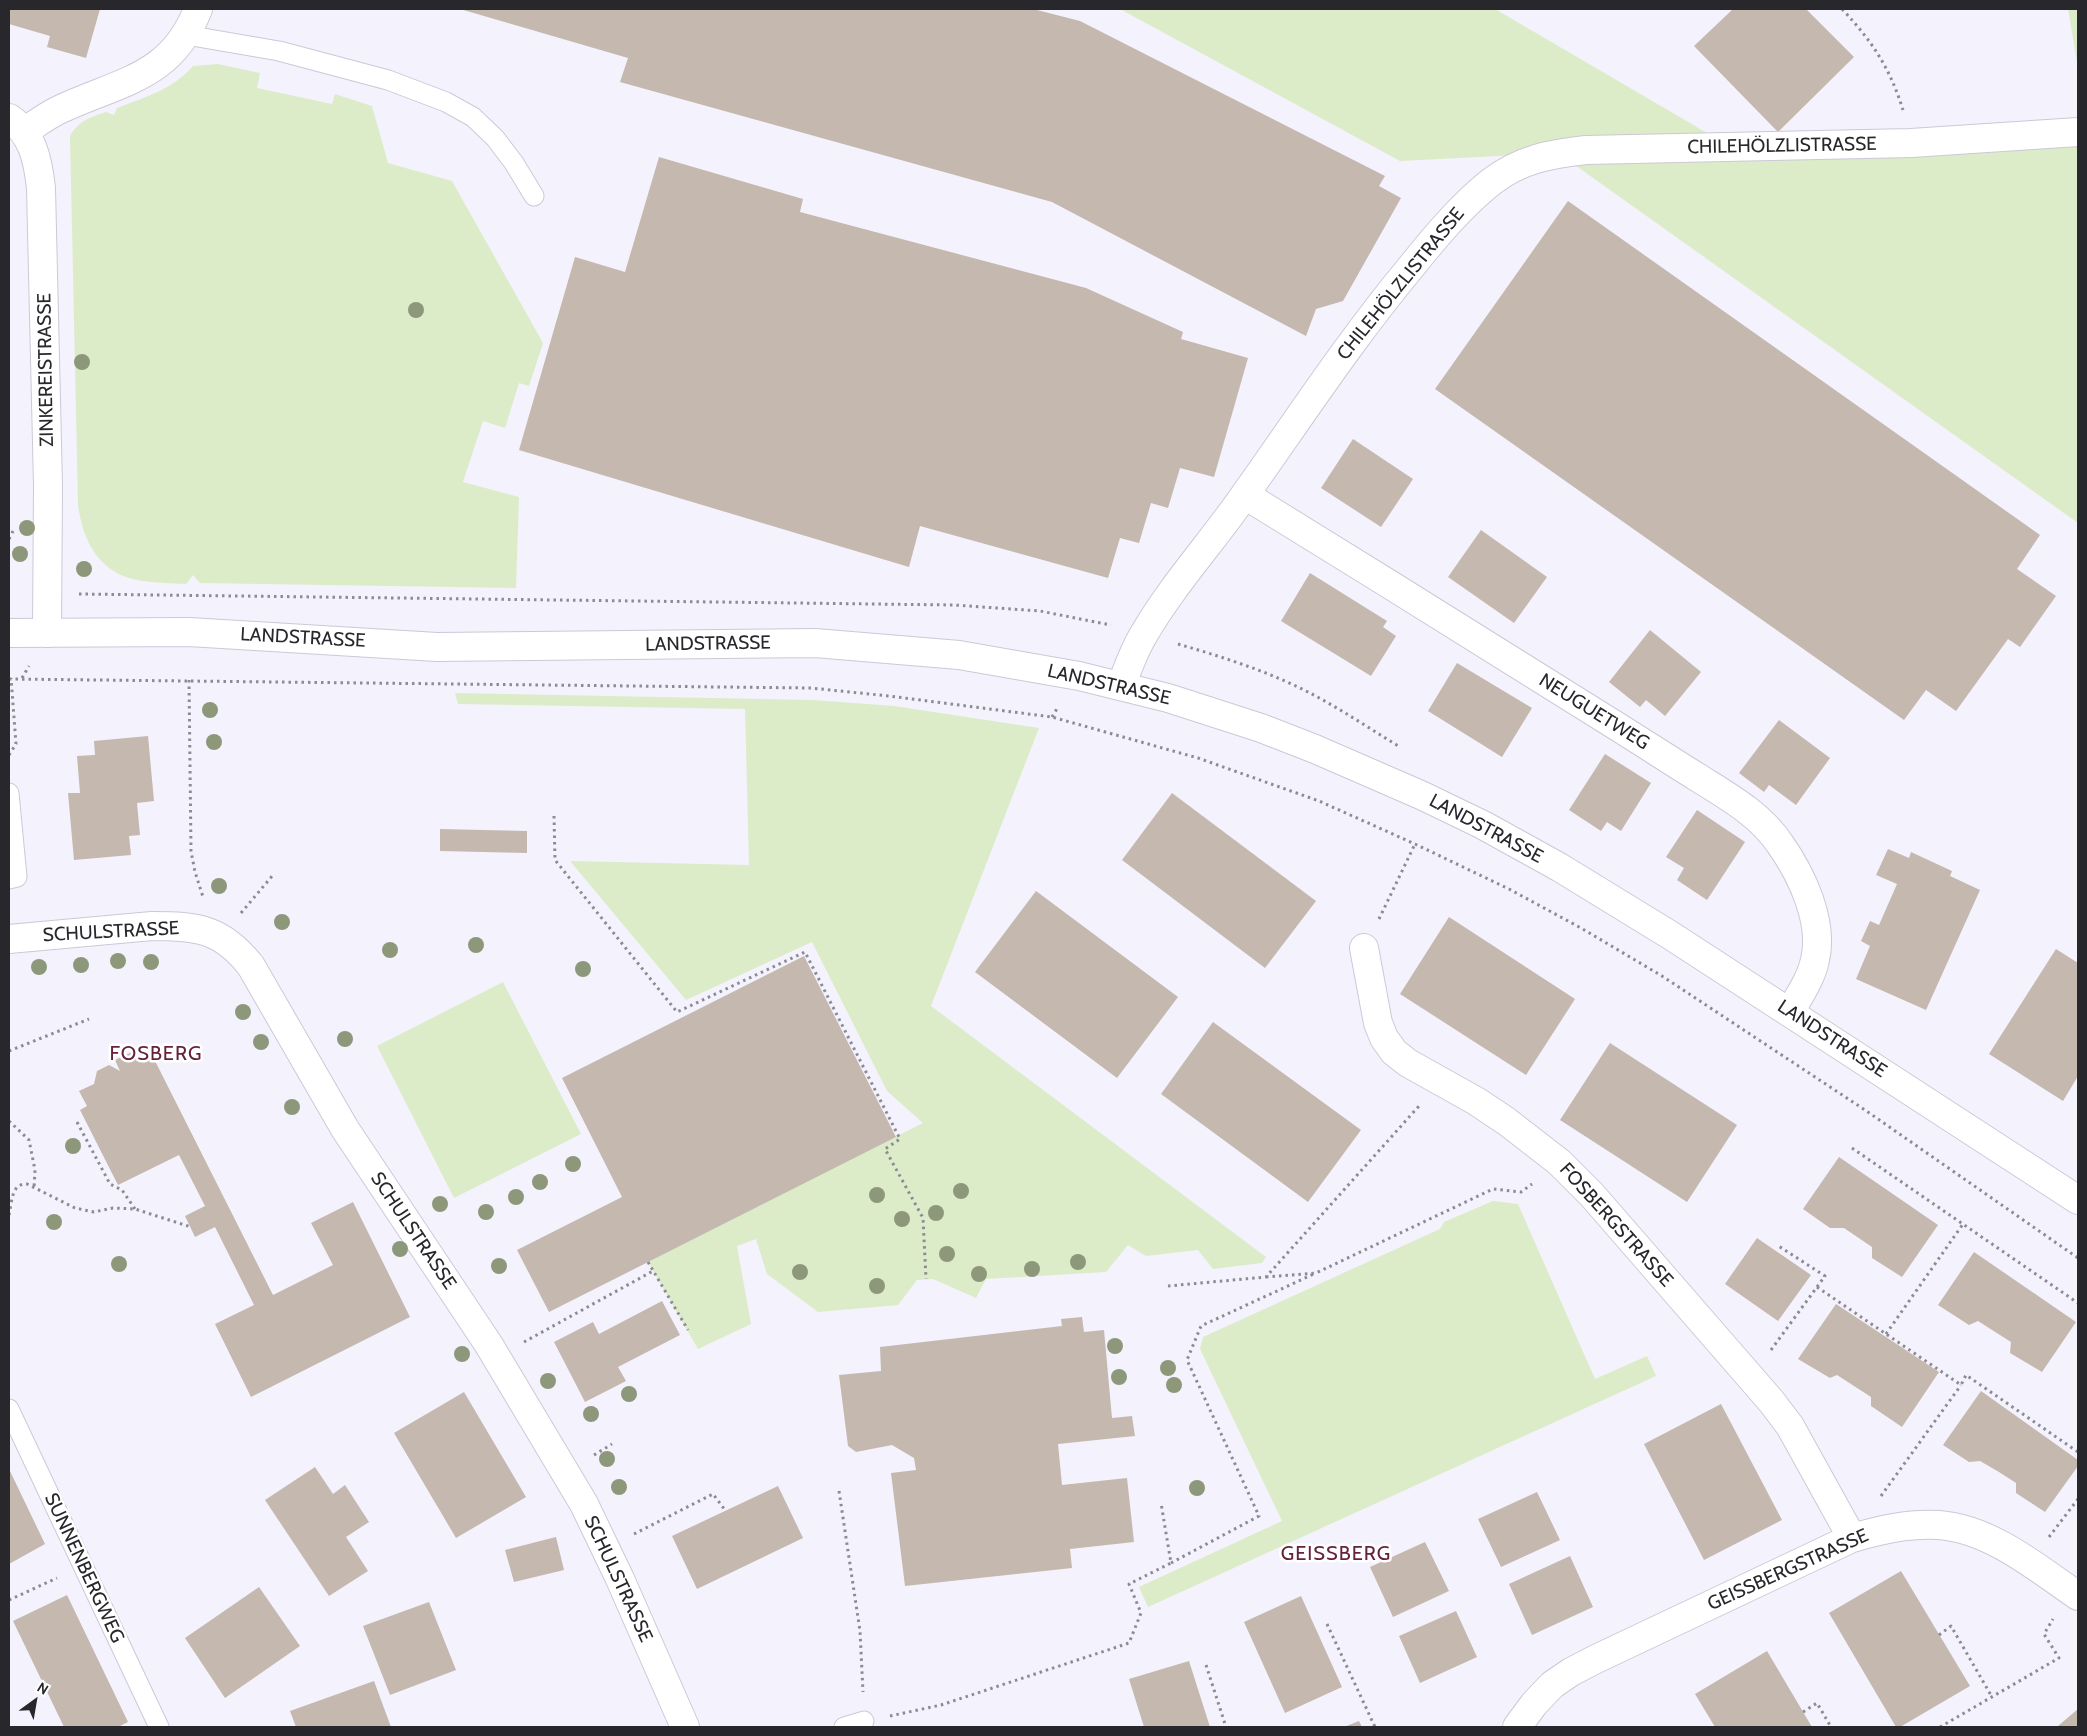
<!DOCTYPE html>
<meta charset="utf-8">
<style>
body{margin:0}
#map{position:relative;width:2087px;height:1736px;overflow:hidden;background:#f4f2fd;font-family:Cabin,sans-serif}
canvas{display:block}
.frame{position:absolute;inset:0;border:10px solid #28272c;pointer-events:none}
.north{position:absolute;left:10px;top:1676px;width:50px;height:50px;-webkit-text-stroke:4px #fff;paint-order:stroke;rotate:32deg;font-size:14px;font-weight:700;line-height:20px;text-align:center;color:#28272c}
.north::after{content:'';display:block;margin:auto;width:18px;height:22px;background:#28272c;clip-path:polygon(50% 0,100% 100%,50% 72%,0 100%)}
</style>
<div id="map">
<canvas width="2087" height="1736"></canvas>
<div class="frame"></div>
<div class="north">N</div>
</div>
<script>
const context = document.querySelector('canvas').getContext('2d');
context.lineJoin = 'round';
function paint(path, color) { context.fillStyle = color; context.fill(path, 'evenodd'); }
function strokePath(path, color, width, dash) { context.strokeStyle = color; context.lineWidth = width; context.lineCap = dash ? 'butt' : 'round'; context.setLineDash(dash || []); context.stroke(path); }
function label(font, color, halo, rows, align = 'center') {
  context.font = font + ' Cabin,sans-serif'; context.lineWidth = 5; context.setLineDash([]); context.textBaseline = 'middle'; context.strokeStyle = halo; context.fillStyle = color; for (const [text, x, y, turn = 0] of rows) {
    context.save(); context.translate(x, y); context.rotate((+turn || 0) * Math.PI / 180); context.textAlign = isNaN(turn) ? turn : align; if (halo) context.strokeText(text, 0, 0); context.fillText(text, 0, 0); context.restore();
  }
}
const green = new Path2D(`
 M1120 9H1495L1731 147 2078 132V523L1558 153 1400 161Z
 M2068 9H2078V68Z
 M218 64 260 73 257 88 332 104 335 94 372 106 388 163 452 181 543 343 529 386 519 383 505 428 483 421 463 482 519 497 516 588 200 583 193 575 186 584C172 583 157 583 143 581 101 576 83 543 78 505L70 136C78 121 91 117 106 112L114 115 117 108C145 97 172 90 193 66Z
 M455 693 813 700 894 706 1039 728 931 1006 1266 1257 1262 1263 1213 1269 1198 1250 1146 1256 1128 1245 1106 1272 986 1279 976 1298 933 1279 917 1280 898 1305 818 1312 767 1274 756 1239 737 1246 751 1324 698 1349 648 1262 923 1123 887 1091 812 942 686 1000 570 861 749 865 745 709 458 704Z
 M503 982 581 1134 454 1198 377 1046Z
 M1493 1201 1518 1204 1595 1379 1647 1356 1656 1376 1148 1607 1139 1587 1282 1521 1200 1349 1203 1337 1440 1229 1444 1222Z`);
const building = new Path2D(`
 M9 9H100L86 58 47 47 50 36 9 24Z
 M460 9H1033L1080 21 1385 176 1379 186 1401 198 1343 301 1316 309 1306 336 1052 202 620 82 628 58Z
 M1733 9H1806L1854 57 1778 132 1694 46Z
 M659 157 803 199 800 212 1086 288 1183 332 1181 339 1248 358 1214 477 1180 468 1168 508 1151 503 1139 543 1120 538 1108 578 920 526 909 567 519 450 575 257 625 272Z
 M1568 201 2040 535 2017 569 2056 596 2020 647 2008 639 1956 711 1926 690 1904 720 1435 389Z
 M1353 439 1413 479 1381 527 1321 488Z
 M1481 530 1547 577 1514 623 1448 577Z
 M1310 573 1387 621 1383 627 1396 636 1371 676 1281 621Z
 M1650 630 1701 672 1665 716 1646 700 1640 707 1609 682Z
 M1457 663 1532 708 1502 757 1428 711Z
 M1779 720 1830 758 1796 805 1769 785 1764 792 1739 773Z
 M148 736 154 801 137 803 140 835 129 836 131 855 74 860 68 793H80L77 756 95 755 94 741Z
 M1605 754 1651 783 1621 831 1607 822 1601 831 1569 810Z
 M1172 793 1316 901 1265 968 1122 860Z
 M1697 810 1745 842 1707 900 1677 880 1684 868 1666 857Z
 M440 829 527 831V853L440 851Z
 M1888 849 1909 858 1911 852 1952 871 1950 876 1980 890 1926 1010 1856 979 1870 946 1861 941 1870 921 1879 925 1897 884 1876 875Z
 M1036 891 1178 997 1117 1078 975 972Z
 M1449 917 1575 999 1526 1075 1400 994Z
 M2056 949 2078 963V1076L2063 1101 1989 1054Z
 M804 956 896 1137 549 1312 517 1250 622 1197 562 1078Z
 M1213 1022 1361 1130 1308 1202 1161 1094Z
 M1610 1043 1737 1125 1687 1202 1560 1120Z
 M147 1045 273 1295 333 1265 311 1223 353 1202 410 1317 251 1397 215 1324 254 1305 215 1227 195 1237 185 1216 205 1206 179 1155 118 1185 80 1110 87 1106 79 1091 94 1084 97 1071 109 1065 120 1071 115 1060Z
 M1839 1157 1938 1225 1902 1277 1872 1258V1247L1844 1228H1830L1803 1209Z
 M1757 1238 1811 1275 1778 1321 1725 1284Z
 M1974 1252 2076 1322 2042 1372 2010 1353 2011 1342 1978 1321 1969 1325 1938 1305Z
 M662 1301 680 1335 618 1367 626 1381 585 1402 554 1342 593 1322 599 1334Z
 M1836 1304 1939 1372 1902 1427 1871 1406V1397L1837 1375 1830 1378 1798 1359Z
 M1082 1317 1084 1332 1104 1330 1112 1418 1132 1416 1135 1436 1058 1444 1062 1485 1127 1478 1134 1542 1070 1549 1072 1568 905 1586 891 1473 916 1470 914 1458 892 1445 856 1452 848 1446 839 1375 881 1371 880 1347 1062 1326 1061 1319Z
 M1981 1391 2078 1460V1466L2045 1512 2016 1493V1483L1999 1472 1980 1461 1969 1462 1943 1445Z
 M464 1392 526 1497 456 1538 394 1433Z
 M1721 1404 1782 1520 1704 1560 1644 1444Z
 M315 1467 333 1494 345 1485 369 1522 346 1537 368 1571 329 1596 265 1500Z
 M9 1469 45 1544 9 1564Z
 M778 1486 803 1538 697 1589 672 1536Z
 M1537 1492 1560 1540 1501 1567 1478 1519Z
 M556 1537 564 1570 514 1582 505 1550Z
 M1425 1542 1449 1591 1393 1617 1370 1567Z
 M1570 1556 1593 1607 1532 1635 1509 1584Z
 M1901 1571 1970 1686 1900 1727H1896L1829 1613Z
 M259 1587 300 1646 225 1698 185 1638Z
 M67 1595 128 1722 118 1727H64L13 1621Z
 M1301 1596 1342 1687 1285 1713 1244 1622Z
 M429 1602 456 1670 390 1695 363 1626Z
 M1456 1611 1477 1657 1420 1683 1399 1636Z
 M1767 1651 1812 1727H1715L1695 1694Z
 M1189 1661 1210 1727H1144L1129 1679Z
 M374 1681 391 1727H296L290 1711Z
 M2078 1709V1727H2059L2058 1726Z
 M1359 1721 1362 1727H1344Z`);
const path = new Path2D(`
 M1842 9C1872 41 1890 68 1903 110
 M9 539 13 531
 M79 594 954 605 1040 611 1111 625
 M1178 644C1219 656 1261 669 1300 688 1335 705 1367 727 1400 747
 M22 678 29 666
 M9 679 811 688 889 696 1052 717 1198 758 1319 801 1415 844 1509 889 1581 928 1662 976 1865 1110 2078 1258
 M189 680 191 851 195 872 203 897
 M1052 717 1058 707
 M9 755 16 744 11 678
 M554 816 555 860 677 1012 805 952 900 1139 885 1149 923 1218 926 1279
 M241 913 273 875
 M1379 919 1415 844
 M9 1051 89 1019
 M9 1121 29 1140 35 1170 34 1188
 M77 1122 110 1184 122 1190 135 1209
 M1852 1148 2078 1303
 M9 1215C12 1203 11 1183 27 1184L75 1208 94 1212 113 1208 135 1209 191 1227
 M648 1262 688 1330
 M1266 1277 1316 1273 1493 1189 1521 1192 1532 1184
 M1168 1286 1266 1277 1419 1106
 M1817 1287 1961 1385 1966 1375 2078 1452
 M1886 1334 1963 1224
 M524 1342 653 1271
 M1771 1350 1825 1276 1777 1245
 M594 1455 612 1444
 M839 1491 860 1631 863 1692
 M1881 1496 1961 1385
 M634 1534 713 1494 725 1510
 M2049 1537 2078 1499
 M1171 1563 1259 1516 1187 1360 1201 1326 1316 1273
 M9 1600 57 1578
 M1327 1624 1375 1727
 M1939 1635 1951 1626 1992 1697
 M1206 1665 1226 1727
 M1803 1712 1817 1703 1831 1727
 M890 1716 941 1705 1129 1643 1141 1613 1129 1584 1171 1563 1161 1503
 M1940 1727 2059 1658 2044 1634 2053 1619`);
const lane = new Path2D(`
 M186 35 279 51 388 80 446 102 473 117 495 138 514 163 534 196
 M9 793 17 877 9 879
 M9 1409 159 1727
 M844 1727 864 1721`);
const street = new Path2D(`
 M9 118C33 134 38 161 41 188L48 486 47 633
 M24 132C37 123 49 114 63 108 122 81 172 77 198 9
 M1245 495C1367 570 1489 646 1610 722 1639 740 1668 759 1697 777 1727 796 1760 814 1780 844 1802 875 1824 922 1815 960 1811 979 1799 996 1790 1012
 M1121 686C1128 668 1134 650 1144 634 1173 584 1213 541 1246 493 1300 417 1351 339 1411 267 1435 237 1461 206 1491 182 1521 159 1550 154 1586 150L1911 143 2078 132
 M9 939 152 926C198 926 222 929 251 966L345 1129 489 1345 584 1504 620 1579 685 1727
 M1364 948 1378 1023 1384 1038 1394 1052 1408 1063 1476 1101 1506 1121 1559 1162 1592 1195 1771 1401 1790 1426 1852 1538
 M1517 1727 1534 1704 1552 1685 1571 1672 1596 1659 1852 1538C1880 1530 1909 1523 1939 1525 1991 1529 2037 1568 2078 1596`);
const secondary = new Path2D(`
 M9 633 189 632 437 647 815 643 959 655 1079 676 1168 698 1261 728 1315 749 1423 796 1483 825 1559 867 1670 935 2078 1200`);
const trees = [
 [416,310],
 [82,362],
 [27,528],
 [20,554],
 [84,569],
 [210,710],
 [214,742],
 [219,886],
 [282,922],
 [476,945],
 [390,950],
 [118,961],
 [151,962],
 [81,965],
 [39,967],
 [583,969],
 [243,1012],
 [345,1039],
 [261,1042],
 [292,1107],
 [73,1146],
 [573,1164],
 [540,1182],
 [961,1191],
 [877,1195],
 [516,1197],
 [440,1204],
 [486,1212],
 [936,1213],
 [902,1219],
 [54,1222],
 [400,1249],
 [947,1254],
 [1078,1262],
 [119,1264],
 [499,1266],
 [1032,1269],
 [800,1272],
 [979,1274],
 [877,1286],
 [1115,1346],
 [462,1354],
 [1168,1368],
 [1119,1377],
 [548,1381],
 [1174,1385],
 [629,1394],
 [591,1414],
 [607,1459],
 [619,1487],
 [1197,1488]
];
const streetNames = [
 ["CHILEHÖLZLISTRASSE",1782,146,-1],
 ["CHILEHÖLZLISTRASSE",1401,284,-51],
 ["ZINKEREISTRASSE",46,370,-91],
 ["LANDSTRASSE",303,638,3],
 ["LANDSTRASSE",708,644,-1],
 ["LANDSTRASSE",1109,685,13],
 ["NEUGUETWEG",1594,712,32],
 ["LANDSTRASSE",1486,829,28],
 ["SCHULSTRASSE",111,932,-3],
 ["LANDSTRASSE",1832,1039,33],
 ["FOSBERGSTRASSE",1616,1225,48],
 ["SCHULSTRASSE",413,1231,56],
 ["SUNNENBERGWEG",84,1568,65],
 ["GEISSBERGSTRASSE",1788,1570,-24],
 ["SCHULSTRASSE",618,1579,65]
];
const neighbourhoodNames = [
 ["FOSBERG",156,1054],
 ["GEISSBERG",1336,1554]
];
paint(green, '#dcecc8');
paint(building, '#c4b8af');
strokePath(lane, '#cbc9d6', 21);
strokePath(street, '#cbc9d6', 30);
strokePath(secondary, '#cbc9d6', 30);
strokePath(path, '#8c8b93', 3, [2.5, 4]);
strokePath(lane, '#fff', 19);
strokePath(street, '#fff', 28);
strokePath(secondary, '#fff', 28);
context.fillStyle = '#8d987b';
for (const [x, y] of trees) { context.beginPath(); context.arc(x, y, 8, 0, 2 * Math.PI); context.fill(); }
label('19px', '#28272c', '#fff', streetNames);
context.letterSpacing = '1px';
label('20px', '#65223a', '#fff', neighbourhoodNames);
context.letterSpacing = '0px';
</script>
